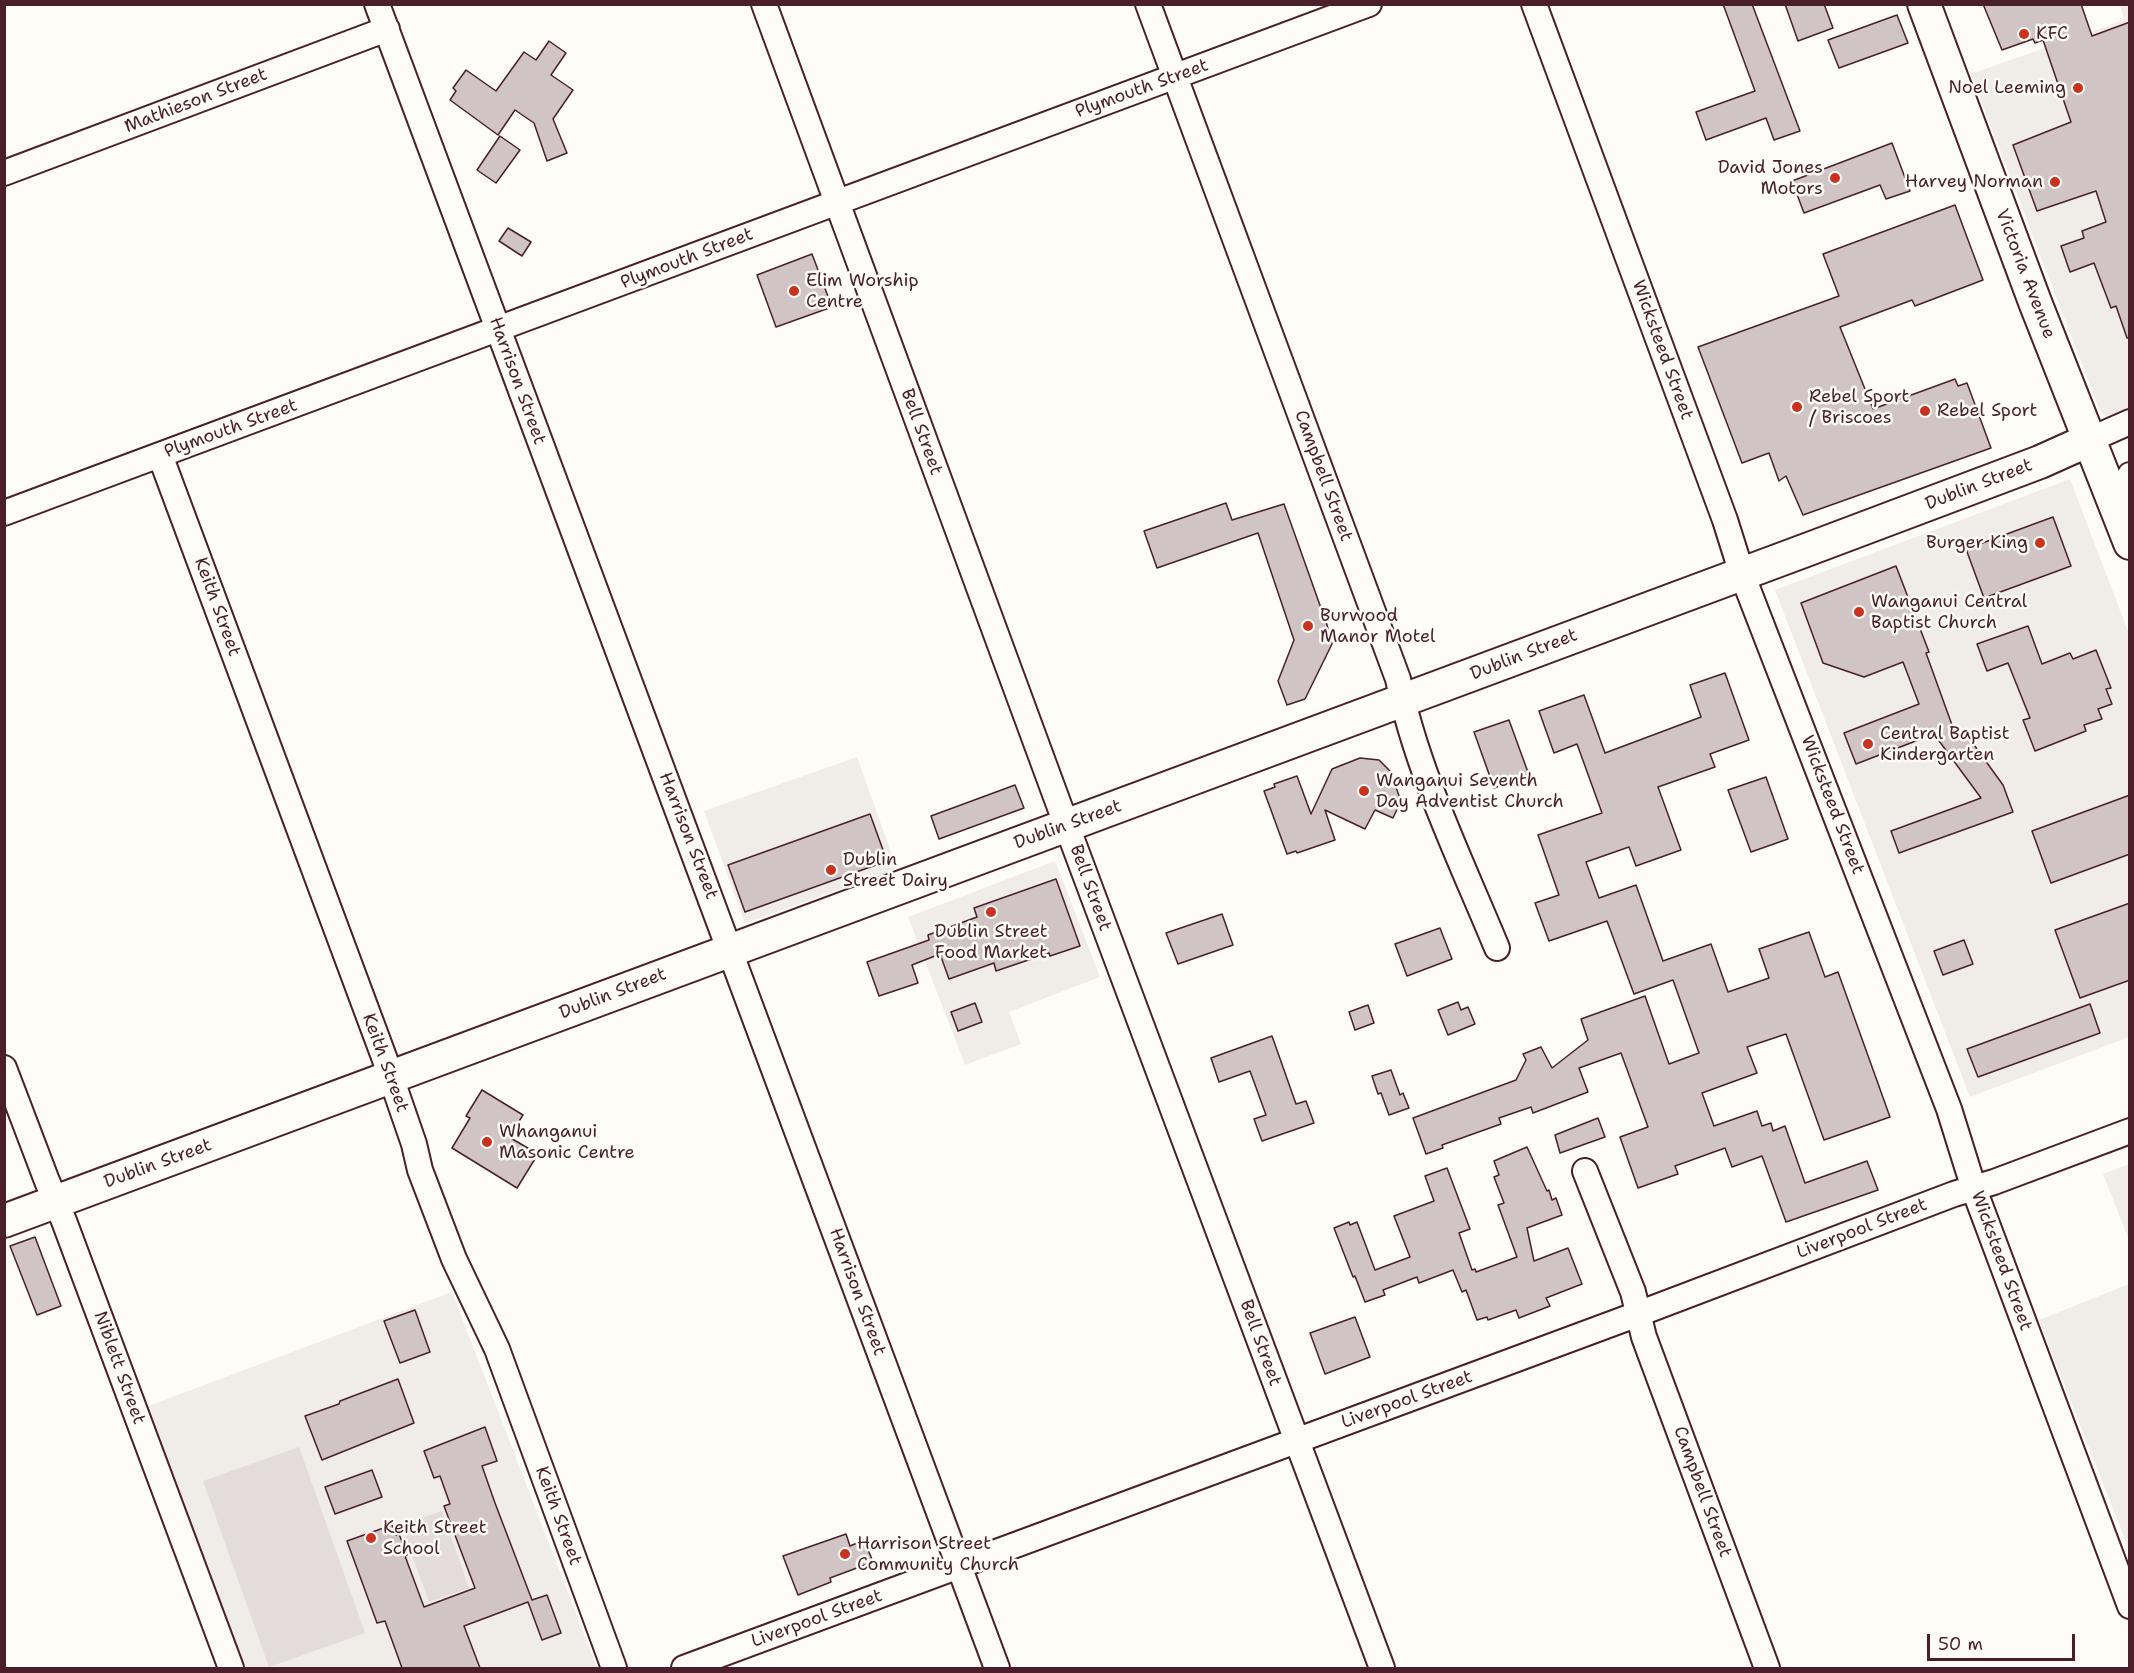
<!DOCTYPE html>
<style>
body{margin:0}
#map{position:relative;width:2134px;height:1673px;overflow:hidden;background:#fdfcf7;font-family:"Shantell Sans",sans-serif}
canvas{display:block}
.frame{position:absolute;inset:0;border:6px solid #4a1f2b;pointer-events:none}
.scale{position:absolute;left:1927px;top:1634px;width:148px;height:27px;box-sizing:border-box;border:3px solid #4a1f2b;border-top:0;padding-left:8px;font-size:18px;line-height:21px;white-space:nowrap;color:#4a1f2b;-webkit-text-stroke:4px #fdfcf7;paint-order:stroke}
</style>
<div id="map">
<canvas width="2134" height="1673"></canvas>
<div class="frame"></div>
<div class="scale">50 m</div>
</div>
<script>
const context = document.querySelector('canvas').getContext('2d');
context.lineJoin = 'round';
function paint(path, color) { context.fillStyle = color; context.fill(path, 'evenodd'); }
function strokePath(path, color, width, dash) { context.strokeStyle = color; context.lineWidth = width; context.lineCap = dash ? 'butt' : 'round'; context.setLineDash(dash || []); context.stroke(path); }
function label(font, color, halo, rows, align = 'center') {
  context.font = font + ' "Shantell Sans",sans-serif'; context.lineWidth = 5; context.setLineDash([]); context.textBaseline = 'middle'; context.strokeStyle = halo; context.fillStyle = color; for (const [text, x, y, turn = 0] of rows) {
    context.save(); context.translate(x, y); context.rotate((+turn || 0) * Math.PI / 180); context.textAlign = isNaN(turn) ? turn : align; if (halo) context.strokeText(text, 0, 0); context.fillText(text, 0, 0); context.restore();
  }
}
const built = new Path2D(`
 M2120 5H2129V413L2110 421 2100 411 1971 74 2124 20Z
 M2070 479 2129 634V1037L1970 1097 1775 590Z
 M857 757 897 869 745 923 704 811Z
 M1055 861 1100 977 1009 1012 1021 1044 965 1065 908 917Z
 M2129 1164V1240L2103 1174Z
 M2129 1284V1550L2039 1320Z
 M452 1292 597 1668H246L146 1407Z`);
const green = new Path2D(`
 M299 1447 365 1633 269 1667 203 1481Z
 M442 1511 469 1588 429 1602 401 1525Z`);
const building = new Path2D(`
 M1723 4H1752L1800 131 1774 140 1766 118 1706 140 1696 112 1755 91Z
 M1785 4H1824L1833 28 1798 41Z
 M1983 4H2081L2092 36 2130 22V338H2127L2116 306 2111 308 2094 263 2070 272 2061 246 2084 238 2082 231 2106 222 2096 191 2037 211 2013 145 2071 122 2043 40 2035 43 2033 39 2002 50Z
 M1897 15 1908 43 1839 68 1828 40Z
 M549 41 566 53 551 75 573 90 553 119 567 153 547 161 534 123 515 110 498 135 450 100 456 91 453 88 466 70 496 91 524 52 536 60Z
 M500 136 520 150 496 183 477 170Z
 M1892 143 1910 191 1886 199 1880 185 1804 213 1792 181Z
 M1955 205 1983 280 1915 306 1912 300 1840 327 1873 409 1955 379 1958 386 1967 383 1991 448 1803 515 1786 476 1779 481 1769 453 1742 463 1698 347 1839 296 1823 254Z
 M508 228 531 242 522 256 499 241Z
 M812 254 832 307 776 327 757 275Z
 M1226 503 1232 520 1284 504 1327 625 1332 644 1305 699 1287 705 1278 681 1294 640 1258 533 1157 568 1144 531Z
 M2053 517 2071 566 1984 598 1966 549Z
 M1896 566 1929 652 1926 653 1956 736 1964 731 2003 785 2013 812 1899 853 1891 831 1981 798 1934 734 1856 764 1844 733 1919 704 1903 662 1864 677 1823 663 1801 603Z
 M2028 626 2042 664 2070 653 2073 659 2096 650 2111 688 2106 689 2112 704 2098 709 2102 719 2084 725 2086 731 2035 751 2023 720 2030 718 2008 663 1987 671 1977 644Z
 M1725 673 1749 740 1710 754 1715 767 1658 787 1681 850 1636 866 1629 847 1586 862 1599 898 1636 885 1663 961 1711 944 1728 992 1769 978 1759 949 1809 932 1825 977 1838 972 1890 1117 1824 1140 1786 1034 1747 1047 1757 1073 1702 1093 1714 1126 1757 1111 1762 1126 1771 1123 1773 1131 1785 1126 1805 1183 1867 1161 1878 1190 1786 1222 1762 1156 1732 1167 1725 1148 1675 1166 1678 1174 1638 1188 1620 1137 1648 1127 1621 1053 1579 1068 1588 1092 1533 1113 1531 1107 1499 1118 1501 1124 1442 1145 1443 1148 1426 1154 1413 1118 1516 1080 1526 1060 1523 1054 1541 1047 1552 1068 1588 1040 1581 1019 1645 996 1669 1064 1699 1053 1673 980 1634 994 1607 921 1549 941 1535 903 1559 895 1538 835 1602 813 1577 744 1554 753 1539 711 1584 695 1605 753 1701 717 1690 685Z
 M1509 720 1529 775 1494 788 1474 732Z
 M1360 758 1379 760 1390 771 1401 801 1393 818 1375 810 1365 829 1325 810 1335 840 1297 853 1296 851 1287 854 1264 791 1275 787 1274 784 1297 776 1311 814 1332 769Z
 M1766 777 1788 839 1751 852 1728 790Z
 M1015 785 1024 808 939 839 931 816Z
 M2130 795V854L2051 883 2032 831Z
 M870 814 887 861 745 912 728 865Z
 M1056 879 1080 946 1050 956 1049 953 996 971 994 963 949 979 940 954 912 965 918 983 879 996 867 962 929 940 928 935 977 917 974 908Z
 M2130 903V980L2080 998 2055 930Z
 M1222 914 1233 945 1178 964 1166 933Z
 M1440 928 1452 959 1407 976 1395 944Z
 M1964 940 1973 964 1943 975 1934 951Z
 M1458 1002 1461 1010 1468 1007 1475 1024 1448 1035 1438 1010Z
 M975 1003 982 1022 958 1031 951 1012Z
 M2090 1004 2100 1033 1978 1077 1967 1049Z
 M1368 1005 1374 1023 1355 1030 1349 1012Z
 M1272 1036 1296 1104 1306 1101 1314 1123 1262 1141 1254 1119 1266 1115 1250 1071 1219 1082 1211 1058Z
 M1391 1070 1400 1095 1403 1093 1409 1108 1389 1115 1381 1093 1378 1094 1372 1076Z
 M482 1090 523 1115 509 1137 538 1154 517 1188 452 1148 470 1118 466 1116Z
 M1598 1118 1605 1137 1560 1153 1555 1135Z
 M1527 1147 1547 1191 1549 1190 1552 1200 1556 1198 1562 1215 1527 1228 1534 1261 1568 1248 1582 1284 1546 1298 1550 1306 1519 1318 1516 1310 1488 1320 1487 1317 1477 1320 1466 1290 1462 1292 1453 1270 1419 1283 1417 1277 1383 1290 1385 1295 1365 1302 1355 1276 1353 1277 1334 1228 1349 1222 1350 1225 1357 1222 1375 1270 1410 1257 1394 1216 1434 1201 1425 1176 1447 1168 1470 1229 1459 1233 1472 1270 1475 1269 1476 1272 1517 1257 1498 1205 1504 1203 1494 1177 1499 1175 1494 1161Z
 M35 1237 61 1306 37 1315 10 1246Z
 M415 1310 430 1352 400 1363 384 1321Z
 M1355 1317 1370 1357 1325 1374 1310 1333Z
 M398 1379 414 1423 322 1460 305 1416 339 1404 340 1401Z
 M485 1427 497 1461 482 1466 495 1503 532 1600 547 1595 561 1633 542 1640 528 1602 464 1626 480 1668H402L385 1621 377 1623 347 1541 392 1525 396 1535 399 1534 407 1555 405 1556 424 1607 475 1588 444 1506 450 1504 440 1476 434 1478 424 1451Z
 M372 1470 382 1497 335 1514 325 1487Z
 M846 1534 850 1546 864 1540 873 1562 830 1578 831 1582 798 1595 783 1556Z`);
const minor = new Path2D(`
 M377 4 997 1668
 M764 4 1059 805 1382 1668
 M1148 4 1398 679C1416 769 1462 863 1497 948
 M1534 4 1725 520 1742 574 1949 1109 1974 1189 2130 1606
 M4 173 387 29
 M2089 440 2130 422
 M160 455 384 1057 414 1144 420 1170 454 1259 497 1349 614 1668
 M2114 502 2130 475
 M4 513 1369 4
 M4 1068 47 1181 64 1221 231 1668
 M1585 1171 1633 1292 1644 1337 1767 1668
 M684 1668 1638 1314 1954 1194 1994 1182 2130 1131`);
const major = new Path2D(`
 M1924 4 2035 302 2130 543
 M4 1221 1809 549 2040 462 2089 440`);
const markers = [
 [2024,34,6,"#c8321e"],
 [2078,88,6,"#c8321e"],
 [1835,178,6,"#c8321e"],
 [2055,182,6,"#c8321e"],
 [794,291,6,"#c8321e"],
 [1797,407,6,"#c8321e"],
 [1925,411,6,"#c8321e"],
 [2040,543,6,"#c8321e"],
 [1859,612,6,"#c8321e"],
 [1308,626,6,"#c8321e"],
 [1868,744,6,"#c8321e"],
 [1364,791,6,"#c8321e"],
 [831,870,6,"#c8321e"],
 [991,912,6,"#c8321e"],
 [487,1142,6,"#c8321e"],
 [371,1538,6,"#c8321e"],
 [845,1554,6,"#c8321e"]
];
const poiNames = [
 ["KFC",2036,34],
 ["Noel Leeming",2066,88,"right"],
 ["David Jones",1823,168,"right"],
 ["Motors",1823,189,"right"],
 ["Harvey Norman",2043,182,"right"],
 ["Elim Worship",806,281],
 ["Centre",806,302],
 ["Rebel Sport",1809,397],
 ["/ Briscoes",1809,418],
 ["Rebel Sport",1937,411],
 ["Burger King",2028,543,"right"],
 ["Wanganui Central",1871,602],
 ["Baptist Church",1871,623],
 ["Burwood",1320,616],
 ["Manor Motel",1320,637],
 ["Central Baptist",1880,734],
 ["Kindergarten",1880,755],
 ["Wanganui Seventh",1376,781],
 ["Day Adventist Church",1376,802],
 ["Dublin",843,860],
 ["Street Dairy",843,881],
 ["Dublin Street",991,932,"center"],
 ["Food Market",991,953,"center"],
 ["Whanganui",499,1132],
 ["Masonic Centre",499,1153],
 ["Keith Street",383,1528],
 ["School",383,1549],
 ["Harrison Street",857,1544],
 ["Community Church",857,1565]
];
const streetNames = [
 ["Plymouth Street",1142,89,-20],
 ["Mathieson Street",196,101,-21],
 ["Plymouth Street",687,259,-21],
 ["Victoria Avenue",2025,274,69],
 ["Wicksteed Street",1662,350,70],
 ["Harrison Street",517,381,70],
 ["Plymouth Street",231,429,-20],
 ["Bell Street",921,432,70],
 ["Campbell Street",1323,476,70],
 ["Dublin Street",1979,485,-21],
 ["Keith Street",217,607,70],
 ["Dublin Street",1524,655,-21],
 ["Wicksteed Street",1832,805,69],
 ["Dublin Street",1068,825,-20],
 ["Harrison Street",688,836,69],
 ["Bell Street",1090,888,70],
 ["Dublin Street",613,994,-21],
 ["Keith Street",385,1063,70],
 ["Dublin Street",158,1164,-20],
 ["Liverpool Street",1862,1229,-21],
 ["Wicksteed Street",2001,1261,70],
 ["Harrison Street",857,1292,70],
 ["Bell Street",1260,1343,70],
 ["Niblett Street",119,1368,70],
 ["Liverpool Street",1407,1400,-20],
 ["Campbell Street",1702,1492,70],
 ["Keith Street",558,1516,70],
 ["Liverpool Street",817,1619,-20]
];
paint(built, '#f0ece8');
paint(green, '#e3dcda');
paint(building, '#d0c5c4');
strokePath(building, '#4a1f2b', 1.5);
strokePath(minor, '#4a1f2b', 28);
strokePath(major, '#4a1f2b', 36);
strokePath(minor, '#fdfcf7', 24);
strokePath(major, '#fdfcf7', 32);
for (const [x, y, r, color] of markers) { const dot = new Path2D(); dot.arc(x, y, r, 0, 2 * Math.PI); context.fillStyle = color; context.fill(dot); strokePath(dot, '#fdfcf7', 2); }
label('18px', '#4a1f2b', '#fdfcf7', poiNames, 'left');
label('18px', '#4a1f2b', '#fdfcf7', streetNames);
</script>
